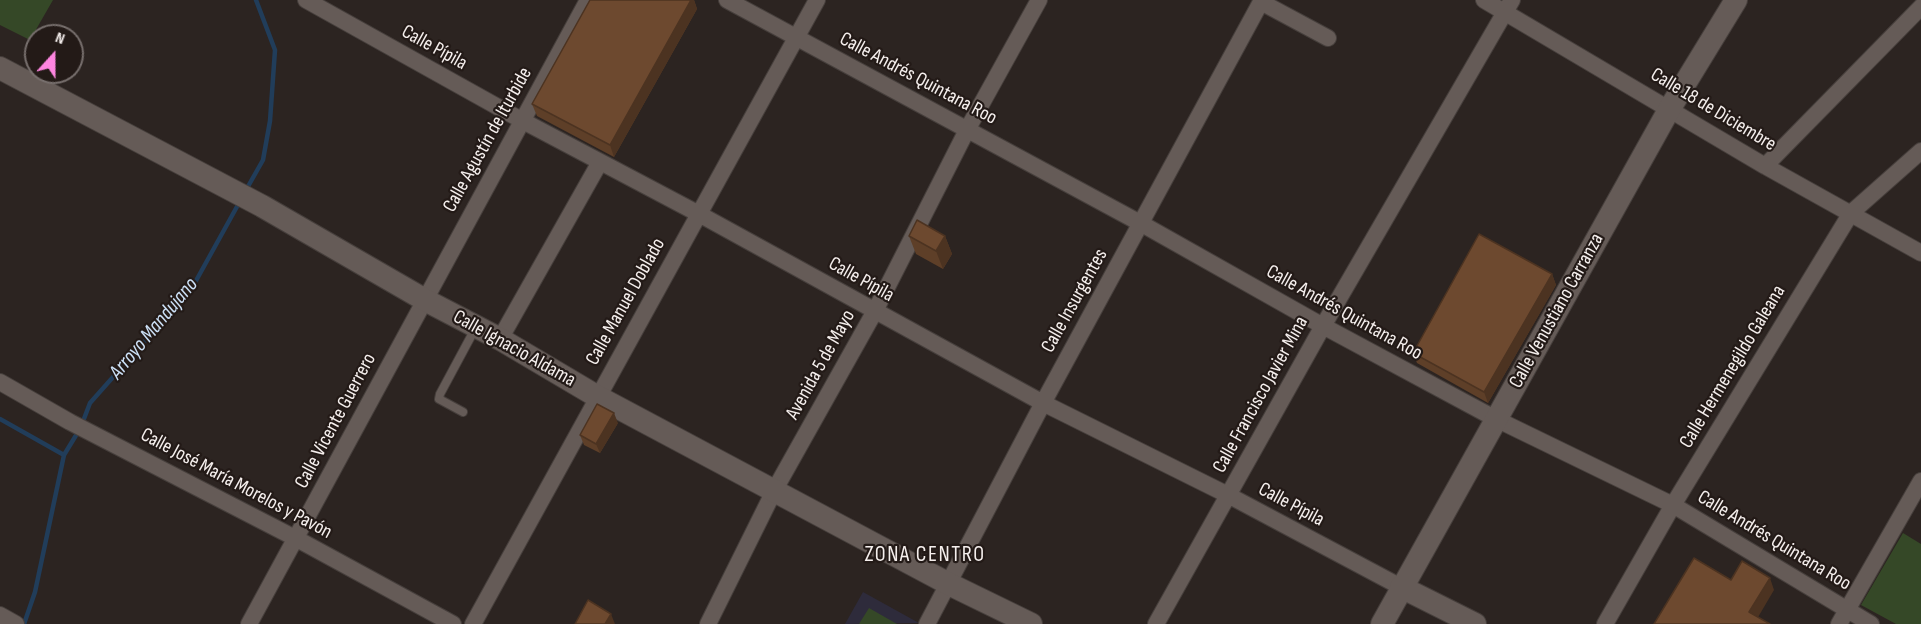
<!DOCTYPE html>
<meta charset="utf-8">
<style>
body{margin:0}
#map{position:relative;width:1921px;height:624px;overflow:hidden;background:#2c2421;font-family:"Sofia Sans Condensed",sans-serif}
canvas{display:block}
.north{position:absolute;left:24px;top:24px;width:60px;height:60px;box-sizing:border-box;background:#231a17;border:2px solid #776f6d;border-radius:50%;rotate:21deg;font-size:16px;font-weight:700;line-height:24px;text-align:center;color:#f5efed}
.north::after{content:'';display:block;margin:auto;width:21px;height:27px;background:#fe85e0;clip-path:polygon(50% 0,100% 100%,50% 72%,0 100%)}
</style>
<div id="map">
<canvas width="1921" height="624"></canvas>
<div class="north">N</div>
</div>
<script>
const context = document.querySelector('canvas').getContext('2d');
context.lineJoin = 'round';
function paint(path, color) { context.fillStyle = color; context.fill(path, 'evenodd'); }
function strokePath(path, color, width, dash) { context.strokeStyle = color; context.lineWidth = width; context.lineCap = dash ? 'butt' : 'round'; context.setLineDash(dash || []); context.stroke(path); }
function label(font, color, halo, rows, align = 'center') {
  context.font = font + ' "Sofia Sans Condensed",sans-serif'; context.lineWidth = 4.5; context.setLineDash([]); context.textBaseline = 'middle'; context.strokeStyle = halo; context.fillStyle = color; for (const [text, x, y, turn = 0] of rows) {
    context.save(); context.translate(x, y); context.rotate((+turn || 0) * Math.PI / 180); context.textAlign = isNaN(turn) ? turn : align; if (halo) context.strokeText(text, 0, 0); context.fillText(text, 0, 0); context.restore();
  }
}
const education = new Path2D(`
 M863 592 919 623 845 624Z`);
const green = new Path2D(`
 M0 0H53L30 40 0 25Z
 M1903 533 1921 544V624H1896L1861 605Z
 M869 608 897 624H859Z`);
const stream = new Path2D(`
 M246 190 263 160 270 121 275 50 256 0
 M0 419 64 455
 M82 424 90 403 192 288 239 203
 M24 624 35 592 64 455 78 432`);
const lane = new Path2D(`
 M463 412 439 399 440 394 476 327`);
const street = new Path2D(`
 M306 0 523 121 699 214 1043 403 1228 495 1401 587
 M727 0 1142 224 1323 326 1496 419 1673 505 1871 624
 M1484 0 1765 166 1921 253
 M1261 2 1328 38
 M1765 166 1921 7
 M500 339 600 162
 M0 382 70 422 297 539 453 624
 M0 615 16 624
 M249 624 588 0
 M473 624 817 0
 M708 624 774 491 875 311 967 130 1039 0
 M927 624 1043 403 1262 0
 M1156 624 1323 326 1512 0
 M1605 624 1673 505 1851 213 1921 151
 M1839 624 1921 481`);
const secondary = new Path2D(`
 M0 68 262 206 425 300 500 339 598 397 949 584 1031 624
 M1401 587 1475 624
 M1382 624 1670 108 1736 0`);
const wall = new Path2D(`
 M590 0H694L697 9 614 157 537 116 532 104Z
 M909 236H945L952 254 943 269 916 254Z
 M1552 274 1556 285 1488 403 1417 363 1413 353Z
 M618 423 600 453 584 445 580 435Z`);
const shadedWall = new Path2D(`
 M691 0H694L697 9 614 157 610 145Z
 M945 236 952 254 943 269 936 251Z
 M1552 274 1556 285 1488 403 1484 392Z
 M614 413 618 423 600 453 596 444Z
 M1770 578 1774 590 1754 624 1749 612Z
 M611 614 615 624H605Z`);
const building = new Path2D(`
 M590 0H691L610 145 532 104Z
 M917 220 945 236 936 251 909 236Z
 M1479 234 1552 274 1484 392 1413 353Z
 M597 404 614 413 596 444 580 435Z
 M1694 558 1731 580 1742 561 1770 578 1749 612 1770 624H1654Z
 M588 600 611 614 605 624H575Z`);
const streetNames = [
 ["Calle Pípila",434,48,29],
 ["Calle Andrés Quintana Roo",918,79,28],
 ["Calle 18 de Diciembre",1713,110,31],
 ["Calle Agustín de Iturbide",488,140,-61],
 ["Calle Pípila",861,280,29],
 ["Calle Insurgentes",1075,301,-61],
 ["Calle Manuel Doblado",626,302,-61],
 ["Calle Venustiano Carranza",1557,311,-61],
 ["Calle Andrés Quintana Roo",1344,313,29],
 ["Calle Ignacio Aldama",514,349,29],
 ["Avenida 5 de Mayo",821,365,-61],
 ["Calle Hermenegildo Galeana",1733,367,-59],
 ["Calle Francisco Javier Mina",1261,395,-61],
 ["Calle Vicente Guerrero",336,421,-62],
 ["Calle José María Morelos y Pavón",236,484,28],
 ["Calle Pípila",1291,505,28],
 ["Calle Andrés Quintana Roo",1774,541,31]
];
const waterNames = [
 ["Arroyo Mandujano",154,329,-50]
];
const quarterNames = [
 ["ZONA CENTRO",925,555]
];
paint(education, '#2e2b3b');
paint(green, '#354827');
strokePath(stream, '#213d5a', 4.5);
strokePath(lane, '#463f3c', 10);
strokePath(street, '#463f3c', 18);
strokePath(secondary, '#463f3c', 24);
strokePath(lane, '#655b57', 8);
strokePath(street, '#655b57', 16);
strokePath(secondary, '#655b57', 22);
paint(wall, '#5e3f28');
paint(shadedWall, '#4c3321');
paint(building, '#6d492f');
strokePath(building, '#4c3321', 1.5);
label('20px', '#f5efed', '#231a17', streetNames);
label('italic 21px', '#cce0f6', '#231a17', waterNames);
context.letterSpacing = '1.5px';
label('22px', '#f5efed', '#231a17', quarterNames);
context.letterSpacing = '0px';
</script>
